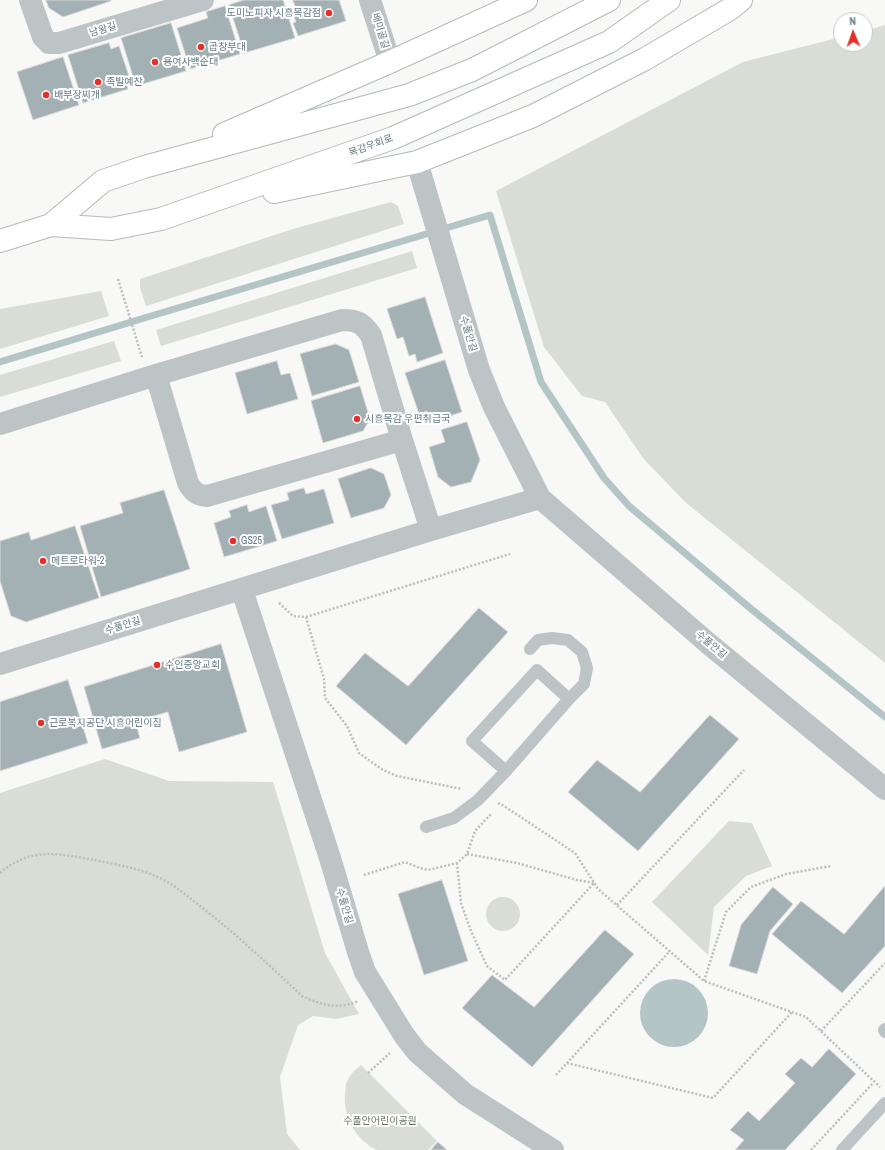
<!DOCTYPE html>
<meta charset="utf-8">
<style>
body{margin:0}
#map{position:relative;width:885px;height:1150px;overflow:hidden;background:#f8f8f6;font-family:"Archivo Narrow",sans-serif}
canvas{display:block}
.north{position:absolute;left:833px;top:12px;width:40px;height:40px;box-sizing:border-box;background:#fff;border:1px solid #c1cacd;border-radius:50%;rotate:358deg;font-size:11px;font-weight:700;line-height:16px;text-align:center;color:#637a81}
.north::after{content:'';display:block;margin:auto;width:14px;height:18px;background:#e53029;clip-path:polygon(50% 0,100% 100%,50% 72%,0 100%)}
</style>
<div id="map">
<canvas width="885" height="1150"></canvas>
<div class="north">N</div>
</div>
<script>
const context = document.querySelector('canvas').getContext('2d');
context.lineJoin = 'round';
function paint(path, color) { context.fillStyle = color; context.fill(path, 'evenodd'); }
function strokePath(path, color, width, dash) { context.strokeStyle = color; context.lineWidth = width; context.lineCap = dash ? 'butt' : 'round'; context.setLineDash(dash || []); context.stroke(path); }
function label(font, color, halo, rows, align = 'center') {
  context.font = font + ' "Archivo Narrow","Noto Sans KR",sans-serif'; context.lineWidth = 4; context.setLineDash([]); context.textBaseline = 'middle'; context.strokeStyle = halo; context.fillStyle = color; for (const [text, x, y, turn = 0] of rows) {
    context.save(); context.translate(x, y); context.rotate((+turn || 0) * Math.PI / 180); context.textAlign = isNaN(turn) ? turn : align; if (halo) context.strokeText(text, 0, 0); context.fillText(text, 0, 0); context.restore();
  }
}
const green = new Path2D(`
 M885 25V663L685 502 643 458 605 402 582 396 544 347 496 191 743 62 841 37V44H865V31Z
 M391 202 398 206 404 224 146 306 140 288V279L296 228Z
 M412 251 417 268 161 346 156 330Z
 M101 291 109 316 0 349V309Z
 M114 341 121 361 0 397V375Z
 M105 759 169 781 273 782 325 953 359 1014 336 1019 313 1016 298 1025 280 1077 287 1134 300 1150H0V793Z
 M729 821 752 823 772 866 746 876 714 907 708 955 652 902Z
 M486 914a17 17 0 1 1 34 0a17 17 0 1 1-34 0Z
 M361 1065 437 1141 428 1150H377C356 1140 343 1117 345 1094 346 1090 345 1085 347 1082 349 1075 355 1070 361 1065Z`);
const water = new Path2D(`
 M640 1013a34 34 0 1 1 68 0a34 34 0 1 1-68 0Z`);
const stream = new Path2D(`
 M0 362 151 316 490 215 541 382 604 478 629 506 750 608 885 717`);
const building = new Path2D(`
 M46 0H111V1L63 17 49 8Z
 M244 0H283L295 38 244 53 229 5Z
 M293 0H339L346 21 298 36 293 23 296 22 294 16 298 14Z
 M225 6 240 54 190 69 177 28 208 18 206 12Z
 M171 23 186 71 136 86 121 38Z
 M109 43 111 49 119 46 129 76 125 80 128 89 83 103 68 55Z
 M63 57 79 105 33 120 17 72Z
 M425 297 443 353 417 362 415 354 409 356 403 337 397 339 387 309Z
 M336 344 349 350 359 382 312 396 300 354Z
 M445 360 462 412 431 422 427 411 419 414 405 373Z
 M277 361 281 375 290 373 298 399 247 414 235 373Z
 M360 386 370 419 363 431 323 443 311 401Z
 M467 422 480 460 471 482 451 487 438 477 429 447 445 442 441 430Z
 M371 468 384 474 391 495 384 508 351 518 338 479Z
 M304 488 306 494 324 489 334 523 282 539 271 505 289 500 287 493Z
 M164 490 190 569 101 597 80 526 123 513 120 503Z
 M247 505 249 512 266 506 277 541 224 557 214 523 231 517 229 511Z
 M75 526 99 598 26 622 11 616 0 581V541L29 532 31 540Z
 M479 608 508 632 406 745 336 686 365 653 408 686Z
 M221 644 247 732 179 752 168 712 135 721 140 738 102 749 84 687Z
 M68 680 88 743 0 771V702Z
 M710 715 739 739 638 851 568 792 597 760 640 792Z
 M442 880 468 961 424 975 398 894Z
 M885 886V946L842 993 772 934 801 901 844 934Z
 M773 887 793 904 770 931 757 974 729 966 741 925Z
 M605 930 634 954 532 1067 462 1008 492 975 534 1007Z
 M829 1049 856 1074 785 1150H735L744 1140 730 1130 748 1111 759 1121 795 1083 785 1074 801 1058 812 1067Z
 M438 1142 447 1150H431Z`);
const path = new Path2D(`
 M118 279 142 357
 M279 603 293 616 306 617 324 679 325 698 347 726 359 753 383 770 397 776 462 789
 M306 617 510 554
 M498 803 504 806 575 853 598 889 704 981 806 1017 880 1087
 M467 854 517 863 577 880 594 883
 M457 863 461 903 471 931 487 966 505 980 594 883
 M0 873C27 850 50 852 83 858 105 862 127 866 148 873 168 880 184 893 200 906 236 934 269 965 302 996 321 1005 339 1010 358 1001
 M364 875 405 862 420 868 428 870 457 863 467 854 475 831 492 813
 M617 905 744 770
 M704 981 726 912 751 887 786 874 831 866
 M821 1031 885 963
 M567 1063 713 1098 792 1012
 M368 1073 390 1053
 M556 1075 670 951
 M811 1150 874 1082`);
const service = new Path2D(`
 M506 771 472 741 537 670 569 699
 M426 827 454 818 478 800 506 771 569 699 584 684 587 668 582 652 568 640 552 638 538 640 530 649
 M885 1029 884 1030 885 1032
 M842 1150 885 1103`);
const minor = new Path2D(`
 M30 0 43 37 49 43H59L203 0
 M370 0 390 62
 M417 162 479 370 494 407 540 498 709 644 885 789
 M156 375 188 483C193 492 197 495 207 496L402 440
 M0 424 156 375 342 320C358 320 362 323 371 335L402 440 431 530
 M242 590 330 858 358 952 365 972 404 1035 417 1052 465 1094 553 1150
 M0 664 431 530 540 498`);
const secondary = new Path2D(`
 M224 134 390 62 526 0
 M274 192 417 162 533 116 645 59 730 9 741 0
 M51 225 103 181 144 167 409 95 472 70 609 0
 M0 241 51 225 111 229 161 219 393 138 609 42 669 0`);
const markers = [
 [329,13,4,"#e53029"],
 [201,47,4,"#e53029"],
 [155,62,4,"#e53029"],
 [98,82,4,"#e53029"],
 [46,95,4,"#e53029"],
 [357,419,4,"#e53029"],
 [233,541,4,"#e53029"],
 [43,561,4,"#e53029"],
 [157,665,4,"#e53029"],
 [41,723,4,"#e53029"]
];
const poiNames = [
 ["도미노피자 시흥목감점",321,13,"right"],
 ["곱창부대",209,47],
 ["용여사백순대",163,62],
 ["족발예찬",106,82],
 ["배부장찌개",54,95],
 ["시흥목감 우편취급국",365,419],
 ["GS25",241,541],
 ["메트로타워-2",51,561],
 ["수인중앙교회",165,665],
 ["근로복지공단 시흥어린이집",49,723]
];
const streetNames = [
 ["남왕길",103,30,-17],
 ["배미골길",380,31,73],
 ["목감우회로",371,146,-20],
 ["수풀안길",468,334,74],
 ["수풀안길",123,626,-17],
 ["수풀안길",711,645,40],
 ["수풀안길",344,906,74]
];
const parkNames = [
 ["수풀안어린이공원",380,1121]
];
paint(green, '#d9ddd5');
paint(water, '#b4c5c6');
strokePath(stream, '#b4c5c6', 7);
paint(building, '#a3b0b4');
strokePath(building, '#dadad8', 1);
strokePath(secondary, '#b1babd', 24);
strokePath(path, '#b9bec0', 2.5, [2, 2]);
strokePath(service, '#bcc4c6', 12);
strokePath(minor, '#bcc4c6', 22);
strokePath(secondary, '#fff', 22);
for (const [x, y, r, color] of markers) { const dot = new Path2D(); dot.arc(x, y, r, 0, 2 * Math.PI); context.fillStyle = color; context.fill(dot); strokePath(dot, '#fff', 1.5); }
label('10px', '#637a81', '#fff', poiNames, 'left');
label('10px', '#637a81', '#fff', streetNames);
label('10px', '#6b7962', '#fff', parkNames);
</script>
